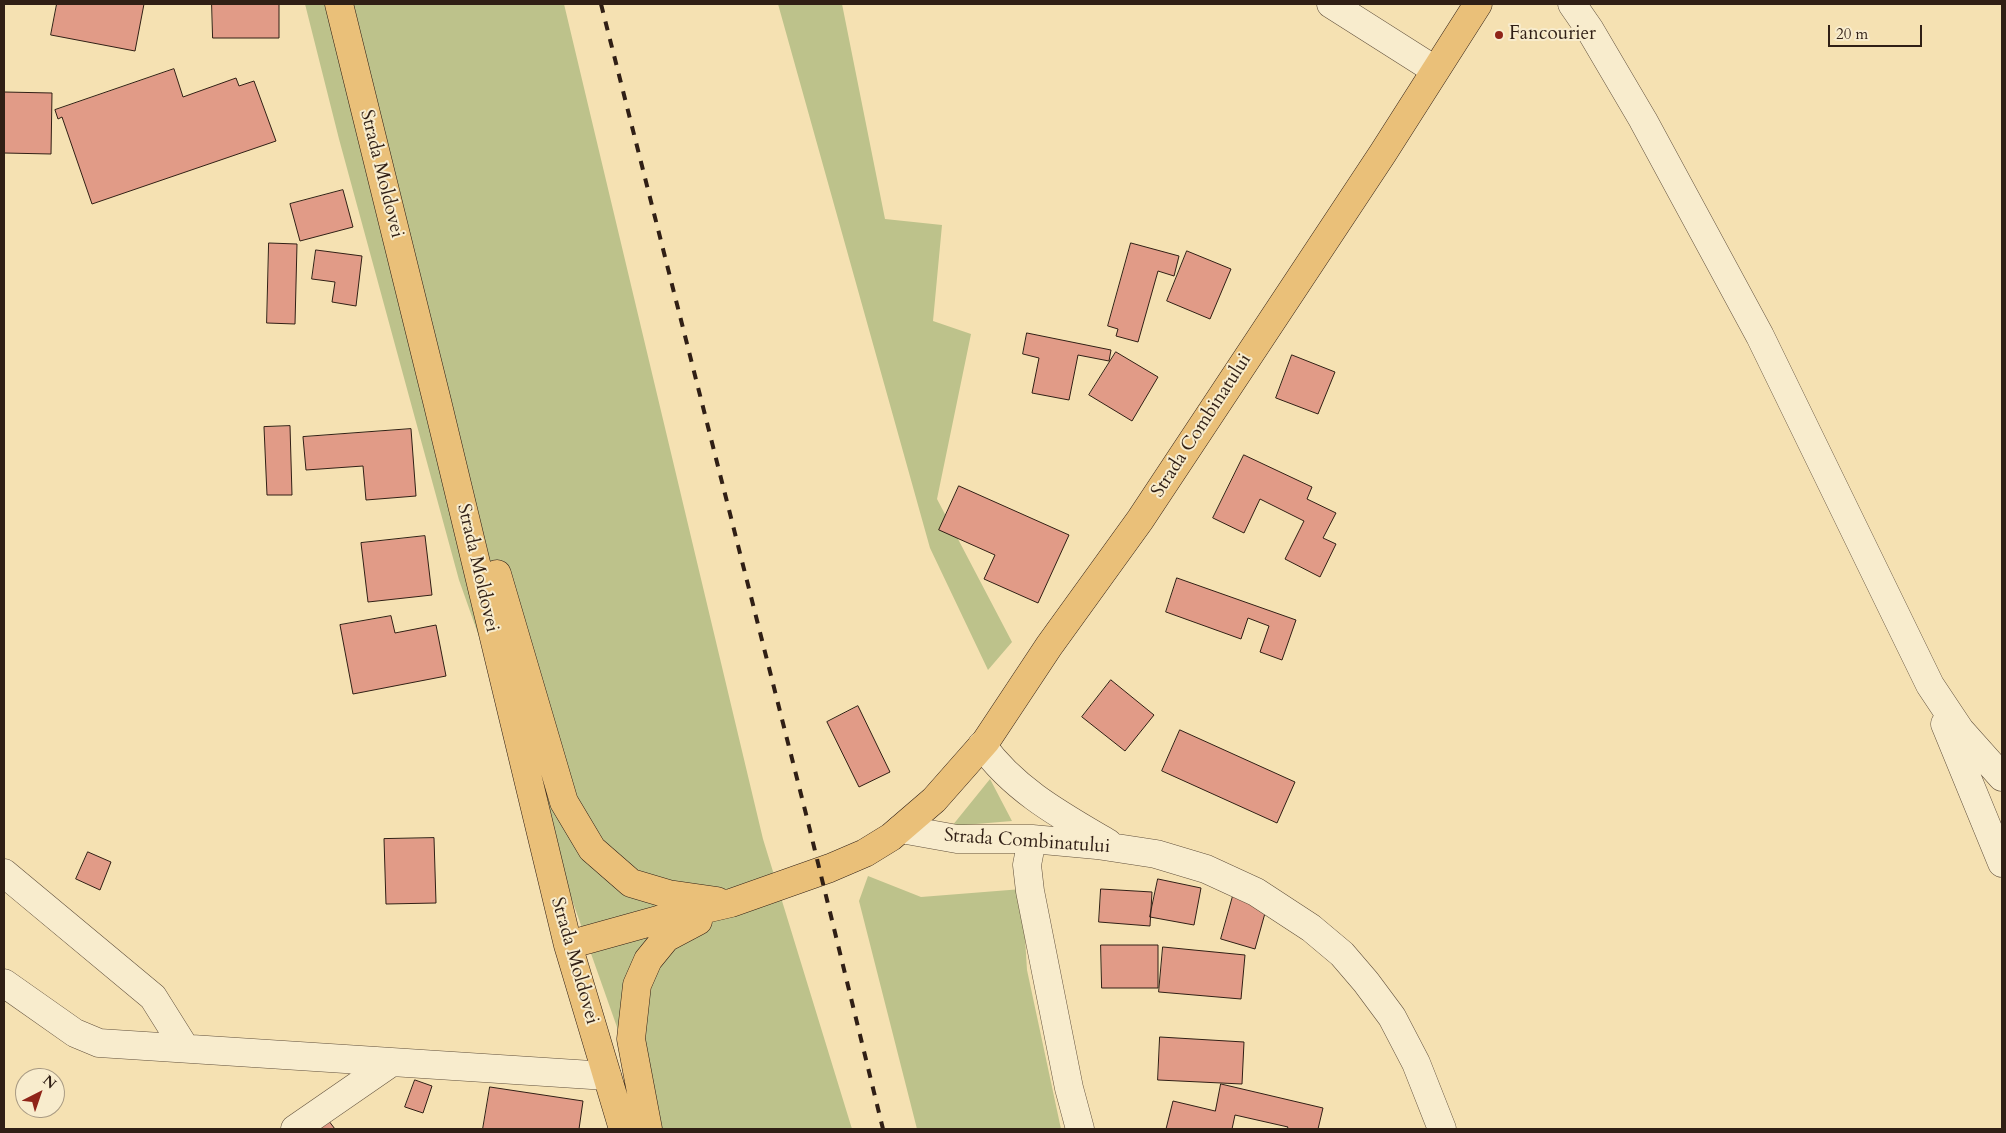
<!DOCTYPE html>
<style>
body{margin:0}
#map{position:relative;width:2006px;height:1133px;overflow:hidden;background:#f5e1b2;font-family:Cardo,serif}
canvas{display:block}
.frame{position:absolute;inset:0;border:5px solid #301f15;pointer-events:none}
.north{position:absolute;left:15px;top:1068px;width:50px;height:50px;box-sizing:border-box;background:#f8eccd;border:1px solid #a89a83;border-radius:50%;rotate:41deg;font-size:14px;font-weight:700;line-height:20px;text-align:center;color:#301f15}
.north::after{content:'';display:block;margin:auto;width:18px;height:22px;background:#8f2418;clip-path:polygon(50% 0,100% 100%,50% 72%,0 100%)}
.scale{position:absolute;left:1828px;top:25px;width:94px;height:22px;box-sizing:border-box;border:2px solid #301f15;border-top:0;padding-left:6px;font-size:15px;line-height:18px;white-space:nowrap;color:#301f15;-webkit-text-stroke:4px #f8eccd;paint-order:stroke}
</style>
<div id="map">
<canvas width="2006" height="1133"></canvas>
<div class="frame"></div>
<div class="north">N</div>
<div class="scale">20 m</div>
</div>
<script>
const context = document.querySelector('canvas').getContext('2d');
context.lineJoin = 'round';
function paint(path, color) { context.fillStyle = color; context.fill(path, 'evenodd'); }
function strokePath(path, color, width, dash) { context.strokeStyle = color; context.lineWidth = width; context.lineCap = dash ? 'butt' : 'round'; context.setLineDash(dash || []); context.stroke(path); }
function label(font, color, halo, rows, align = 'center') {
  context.font = font + ' Cardo,serif'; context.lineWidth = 4; context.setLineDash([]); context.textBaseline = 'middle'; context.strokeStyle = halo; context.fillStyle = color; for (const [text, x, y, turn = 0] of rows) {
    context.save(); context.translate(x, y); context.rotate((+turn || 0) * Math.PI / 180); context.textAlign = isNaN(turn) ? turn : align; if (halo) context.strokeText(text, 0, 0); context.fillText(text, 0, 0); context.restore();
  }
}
const green = new Path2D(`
 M305 4H564L763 839 852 1129H653L459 580 339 139Z
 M778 4H842L885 219 942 225 933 321 971 334 937 499 1012 642 988 670 930 548Z
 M990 779 1012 821 952 826Z
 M868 876 921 897 1022 889 1027 970 1061 1129H917L859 901Z`);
const building = new Path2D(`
 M57 4H144L135 51 51 35Z
 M212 4H279V38H213Z
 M174 69 183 97 236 78 239 86 254 81 276 141 92 204 62 117 58 119 55 110Z
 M4 92 52 93 51 154 4 153Z
 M343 190 353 227 300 241 290 204Z
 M269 243 297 244 295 324 267 323Z
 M1131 243 1179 256 1174 276 1158 271 1138 342 1116 336 1118 329 1108 326Z
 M316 250 362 256 356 306 332 302 335 282 312 279Z
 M1187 251 1231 269 1210 319 1167 301Z
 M1027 333 1111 350 1109 361 1078 355 1069 400 1032 393 1039 358 1023 354Z
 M1116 352 1158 377 1132 421 1089 395Z
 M1292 355 1335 372 1318 414 1276 398Z
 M290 426 292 495H267L264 427Z
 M411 429 416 496 366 500 363 466 306 470 303 437Z
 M1244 455 1312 487 1307 499 1336 513 1323 538 1336 544 1320 577 1285 559 1304 521 1260 499 1244 533 1213 518Z
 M959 486 1069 535 1038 603 984 579 995 555 939 530Z
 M425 536 432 595 368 602 361 543Z
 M1177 578 1296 620 1282 660 1260 652 1269 626 1248 618 1241 639 1166 612Z
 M391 616 395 633 436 625 446 676 353 694 340 625Z
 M1111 680 1154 715 1125 751 1082 717Z
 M858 706 890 772 859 787 827 722Z
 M1180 730 1295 782 1277 823 1162 771Z
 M434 838 436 903 386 904 384 839Z
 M88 852 111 862 100 890 76 879Z
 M1158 879 1201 888 1194 925 1150 917Z
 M1101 889 1152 892 1150 926 1099 922Z
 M1233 896 1267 906 1255 949 1221 939Z
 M1101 945H1158V988H1102Z
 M1163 947 1245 955 1241 999 1159 992Z
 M1160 1037 1244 1042 1242 1084 1158 1080Z
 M415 1080 432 1086 423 1113 405 1107Z
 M1221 1084 1323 1108 1318 1129H1287L1288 1127 1235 1115 1232 1129H1166L1173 1101 1215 1111Z
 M490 1087 583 1101 579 1129H483Z
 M325 1116 335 1129H309Z`);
const minor = new Path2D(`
 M1331 4 1435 70
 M1572 4 1590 30 1643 120 1760 336 1930 685 1960 730 2002 777
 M1945 724 2002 863
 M982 745C1014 790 1062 816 1108 843
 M901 829 957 839H1032L1097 845 1156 854 1206 869 1256 892 1311 928 1342 954 1366 982 1392 1017 1416 1063 1442 1129
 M1032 839 1027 865 1030 891 1069 1088 1080 1129
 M4 873 153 997 185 1048
 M4 983 75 1033 99 1043 607 1076
 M295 1129 392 1062`);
const major = new Path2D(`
 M339 4 437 401 568 945 623 1129
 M497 574 564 802 592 849 631 883 668 894 717 901
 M568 945 658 920 731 903 830 868 865 853 891 837 934 800 986 741 1049 646 1140 520 1383 153 1478 4
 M648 1129 631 1039 637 985 648 960 666 938 698 921`);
const rail = new Path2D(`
 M601 4 806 814 883 1129`);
const markers = [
 [1499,35,5,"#8f2418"]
];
const poiNames = [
 ["Fancourier",1509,35]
];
const streetNames = [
 ["Strada Moldovei",381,174,76],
 ["Strada Combinatului",1202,426,-57],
 ["Strada Moldovei",477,568,77],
 ["Strada Combinatului",1027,842,4],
 ["Strada Moldovei",574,961,74]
];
paint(green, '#bdc28b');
paint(building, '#e19b87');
strokePath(building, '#301f15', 1);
strokePath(minor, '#61503c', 29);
strokePath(major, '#301f15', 29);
strokePath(minor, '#f8eccd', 28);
strokePath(major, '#eac079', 28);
strokePath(rail, '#301f15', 4, [9, 9]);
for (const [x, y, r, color] of markers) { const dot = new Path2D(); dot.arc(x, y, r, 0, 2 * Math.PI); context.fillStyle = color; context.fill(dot); strokePath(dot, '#f8eccd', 2); }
label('19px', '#301f15', '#f8eccd', poiNames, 'left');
label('19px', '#301f15', '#f8eccd', streetNames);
</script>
